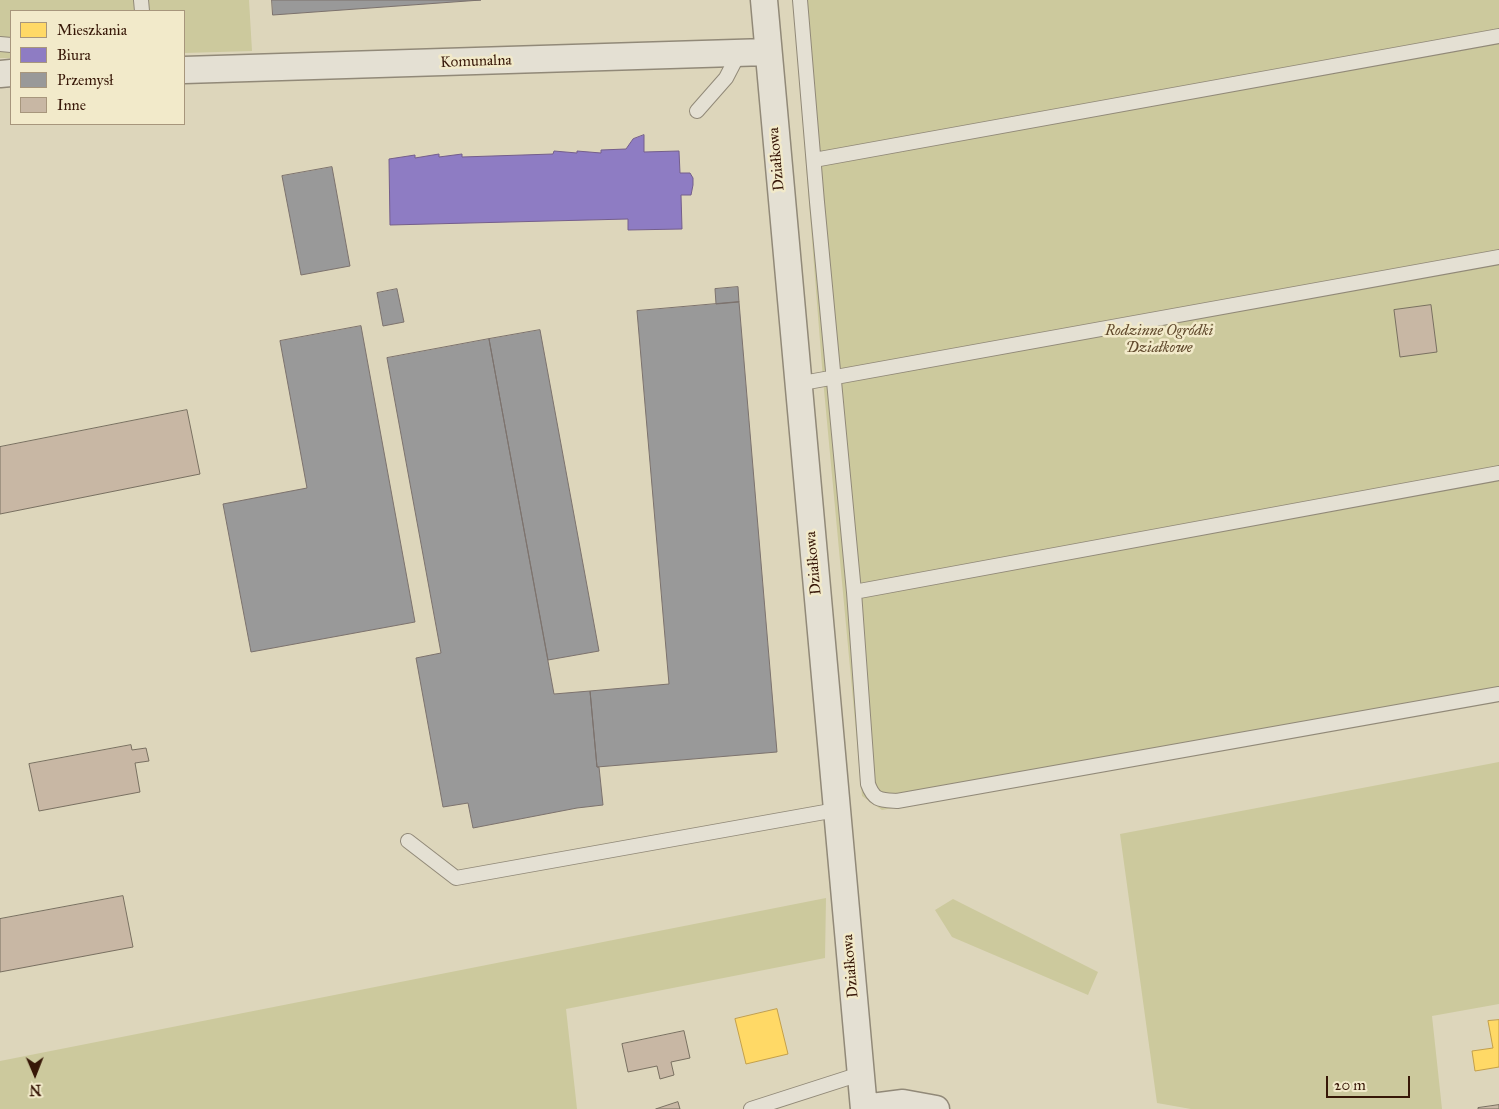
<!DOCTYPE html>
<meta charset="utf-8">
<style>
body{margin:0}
#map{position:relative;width:1499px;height:1109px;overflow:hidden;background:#ddd6bb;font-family:"IM FELL Great Primer",serif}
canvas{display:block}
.legend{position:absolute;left:10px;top:10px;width:175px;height:115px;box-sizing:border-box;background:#f2eaca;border:1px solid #a7967c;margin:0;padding:6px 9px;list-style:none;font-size:15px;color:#371707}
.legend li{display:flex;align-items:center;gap:10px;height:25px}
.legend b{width:25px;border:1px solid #a7967c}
.north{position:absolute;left:10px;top:1049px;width:50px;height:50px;-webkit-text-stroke:4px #f2eaca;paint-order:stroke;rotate:179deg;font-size:14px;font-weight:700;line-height:20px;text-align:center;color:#371707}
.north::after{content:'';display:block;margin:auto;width:18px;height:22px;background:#371707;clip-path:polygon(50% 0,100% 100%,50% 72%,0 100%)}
.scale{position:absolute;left:1326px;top:1076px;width:84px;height:22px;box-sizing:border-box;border:2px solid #371707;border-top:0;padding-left:6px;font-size:15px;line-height:18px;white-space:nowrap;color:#371707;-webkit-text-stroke:4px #f2eaca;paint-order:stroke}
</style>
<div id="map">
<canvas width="1499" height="1109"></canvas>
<ul class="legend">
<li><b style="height:14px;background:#ffd966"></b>Mieszkania</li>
<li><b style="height:14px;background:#8e7cc3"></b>Biura</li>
<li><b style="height:14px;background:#999"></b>Przemysł</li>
<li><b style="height:14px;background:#c8b7a4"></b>Inne</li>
</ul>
<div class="north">N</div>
<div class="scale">20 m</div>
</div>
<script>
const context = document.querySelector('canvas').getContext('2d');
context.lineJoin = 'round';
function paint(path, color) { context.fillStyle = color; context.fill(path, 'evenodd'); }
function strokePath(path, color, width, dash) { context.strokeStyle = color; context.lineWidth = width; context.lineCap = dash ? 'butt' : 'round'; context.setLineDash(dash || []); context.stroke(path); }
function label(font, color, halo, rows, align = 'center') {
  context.font = font + ' "IM FELL Great Primer",serif'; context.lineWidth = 5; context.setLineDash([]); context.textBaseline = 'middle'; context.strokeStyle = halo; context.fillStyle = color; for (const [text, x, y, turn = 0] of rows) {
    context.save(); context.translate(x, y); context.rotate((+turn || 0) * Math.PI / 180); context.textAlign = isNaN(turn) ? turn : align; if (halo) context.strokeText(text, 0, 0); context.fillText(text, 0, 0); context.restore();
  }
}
const green = new Path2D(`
 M0 0H249L252 51 184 53V11H11V58H0Z
 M793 0H1499V701L882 810 862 796 823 379Z
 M1499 762V1004L1432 1016 1442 1109H1191L1157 1103 1120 834Z
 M826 898 825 958 566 1009 577 1109H0V1061Z
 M953 899 1098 972 1088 995 952 937 935 910Z`);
const homes = new Path2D(`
 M777 1009 788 1054 746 1064 735 1019Z
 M1499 1020V1067L1475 1071 1472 1051 1493 1048 1488 1021Z`);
const offices = new Path2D(`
 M644 135V152L679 151 680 173H690L693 178V185L691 195H681L682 229 628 230V219L390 225 389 159 415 155V158L439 154V157L462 154V157L553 154 554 151 577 153V151L601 153V150L626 149 633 139Z`);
const industry = new Path2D(`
 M272 0H481L273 15Z
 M332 167 350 266 301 275 282 176Z
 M738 287 739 302 716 304 715 289Z
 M397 289 404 322 383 326 377 293Z
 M739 302 777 752 597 767 590 691 669 684 637 311Z
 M361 326 415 622 251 652 223 504 307 488 280 341Z
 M540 330 599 651 548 660 489 339Z
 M489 339 554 694 590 691 597 767H599L603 805 577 808 473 828 468 803 443 807 416 658 441 653 387 358Z`);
const building = new Path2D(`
 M1431 305 1437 352 1400 357 1394 310Z
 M187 410 200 474 0 514V447Z
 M131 745 132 750 146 748 149 761 135 763 140 792 39 811 29 764Z
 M123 896 133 947 0 972V919Z
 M684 1031 690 1058 671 1062 674 1075 660 1079 657 1066 628 1072 622 1044Z
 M678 1102 680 1109H656Z
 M1499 1105V1109H1478V1108Z`);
const service = new Path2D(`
 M141 0 142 11
 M800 0 817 202 854 592 868 784C874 801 881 800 897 801L1499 694
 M0 44 11 45
 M697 111 726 78 739 53
 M814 160 1499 36
 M797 384 1499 257
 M854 592 1499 473
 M408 841 456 878 836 810
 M751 1109 860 1074`);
const minor = new Path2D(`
 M764 0 864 1109
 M184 70 767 52
 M0 74 11 73
 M864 1108 903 1103 936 1109`);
const streetNames = [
 ["Komunalna",476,62,-2],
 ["Działkowa",777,159,-95],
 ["Działkowa",814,563,-95],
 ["Działkowa",851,966,-95]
];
const parkNames = [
 ["Rodzinne Ogródki",1159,331],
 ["Działkowe",1159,348]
];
paint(green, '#ccc99d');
paint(homes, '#ffd966');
strokePath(homes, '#c39f4a', 1);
paint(offices, '#8e7cc3');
strokePath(offices, '#745e8b', 1);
paint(industry, '#999');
strokePath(industry, '#7c726d', 1);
paint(building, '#c8b7a4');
strokePath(building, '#797061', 1);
strokePath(service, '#918978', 16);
strokePath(minor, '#918978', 29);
strokePath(service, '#e4e0d3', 14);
strokePath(minor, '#e4e0d3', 26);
label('15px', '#371707', '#f2eaca', streetNames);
label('italic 15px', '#60492c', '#f2eaca', parkNames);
</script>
